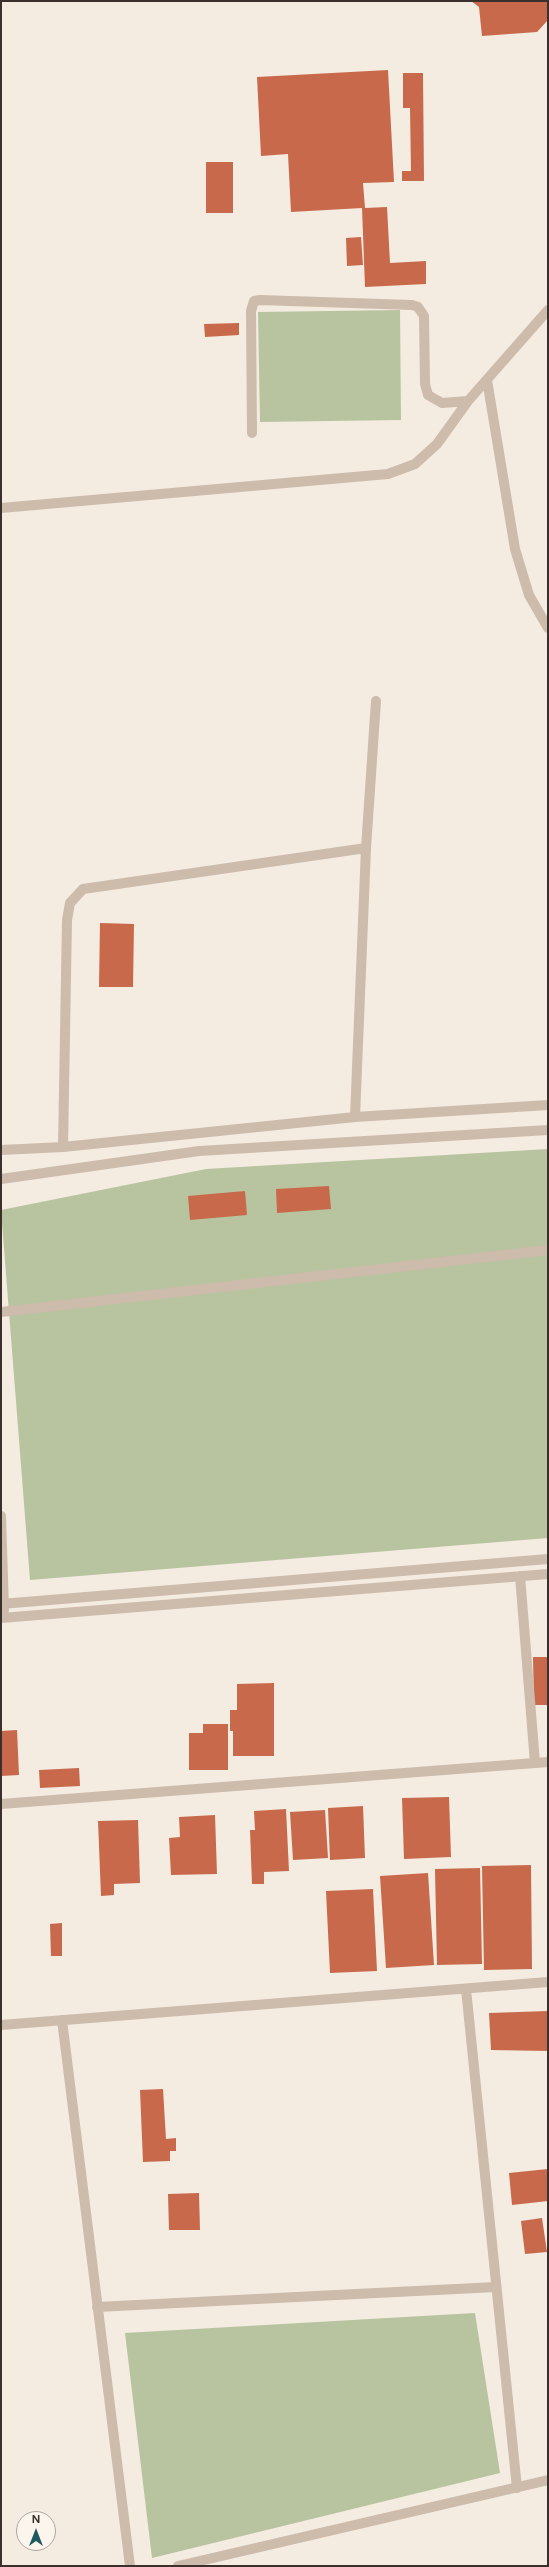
<!DOCTYPE html>
<style>
body{margin:0}
#map{position:relative;width:549px;height:2567px;overflow:hidden;background:#f4ebe1;font-family:Figtree,sans-serif}
canvas{display:block}
.frame{position:absolute;inset:0;border:2px solid #3b302b;pointer-events:none}
.north{position:absolute;left:16px;top:2511px;width:40px;height:40px;box-sizing:border-box;background:#fbf5ee;border:1px solid #aea6a0;border-radius:50%;rotate:0deg;font-size:11px;font-weight:700;line-height:16px;text-align:center;color:#3b302b}
.north::after{content:'';display:block;margin:auto;width:14px;height:18px;background:#1f5a5e;clip-path:polygon(50% 0,100% 100%,50% 72%,0 100%)}
</style>
<div id="map">
<canvas width="549" height="2567"></canvas>
<div class="frame"></div>
<div class="north">N</div>
</div>
<script>
const context = document.querySelector('canvas').getContext('2d');
context.lineJoin = 'round';
function paint(path, color) { context.fillStyle = color; context.fill(path, 'evenodd'); }
function strokePath(path, color, width, dash) { context.strokeStyle = color; context.lineWidth = width; context.lineCap = dash ? 'butt' : 'round'; context.setLineDash(dash || []); context.stroke(path); }
const green = new Path2D(`
 M400 310 401 420 260 422 258 312Z
 M548 1149V1538L30 1580 1 1210 206 1169Z
 M475 2313 500 2473 152 2558 125 2333Z`);
const building = new Path2D(`
 M471 1H548V20L537 32 482 36 479 7Z
 M388 70 394 182 363 183 365 208 387 207 390 263 426 261V284L365 287 362 208 291 212 288 154 261 156 257 77Z
 M403 73H423L424 181H402V171H411L410 108H403Z
 M206 162H233V213H206Z
 M361 237 363 265 347 266 346 238Z
 M239 323V335L205 337 204 324Z
 M100 923 134 924 133 987H99Z
 M329 1186 331 1209 277 1213 276 1189Z
 M245 1191 247 1215 190 1220 188 1196Z
 M533 1657H548V1705H534Z
 M274 1683V1756H233V1731H230V1710H237V1684Z
 M203 1724H228V1770H189V1733H203Z
 M17 1730 19 1775 1 1776V1731Z
 M79 1768 80 1786 40 1788 39 1770Z
 M449 1797 451 1857 404 1859 402 1798Z
 M363 1806 365 1858 330 1860 328 1808Z
 M286 1809 289 1871 264 1872V1884H252L250 1830H255L254 1811Z
 M325 1810 328 1858 293 1860 290 1812Z
 M215 1815 217 1874 171 1875 169 1838 180 1837 179 1817Z
 M138 1820 140 1883 114 1884V1895L101 1896 98 1821Z
 M531 1865 532 1969 484 1970 482 1866Z
 M480 1868 482 1964 437 1965 435 1869Z
 M428 1873 434 1965 386 1968 380 1876Z
 M373 1889 377 1971 330 1973 326 1891Z
 M62 1923V1956H51L50 1924Z
 M548 2011V2051L491 2050 489 2013Z
 M163 2089 166 2139 176 2138V2151H170V2161L143 2162 140 2090Z
 M548 2169V2201L512 2205 509 2173Z
 M199 2193 200 2230H169L168 2194Z
 M542 2218 547 2252 525 2254 521 2221Z`);
const minor = new Path2D(`
 M487 380 515 549 529 595 548 628
 M252 433 251 311 254 301 260 300 412 305 418 307 424 316 425 384 428 395 442 403 468 401
 M1 508 388 474 415 464 437 444 468 401 548 310
 M355 1117 366 848 376 701
 M63 1147 67 920 70 903 83 889 366 848
 M1 1150 63 1147 355 1117 548 1105
 M1 1179 199 1151 548 1130
 M1 1312 548 1250
 M1 1516 4 1610
 M520 1576 535 1763
 M1 1604 548 1559
 M1 1618 548 1574
 M1 1804 548 1762
 M466 1989 517 2488
 M62 2020 130 2566
 M1 2025 548 1982
 M97 2307 496 2287
 M178 2566 548 2480`);
paint(green, '#b8c4a0');
paint(building, '#c8694b');
strokePath(minor, '#cdbbac', 10);
</script>
